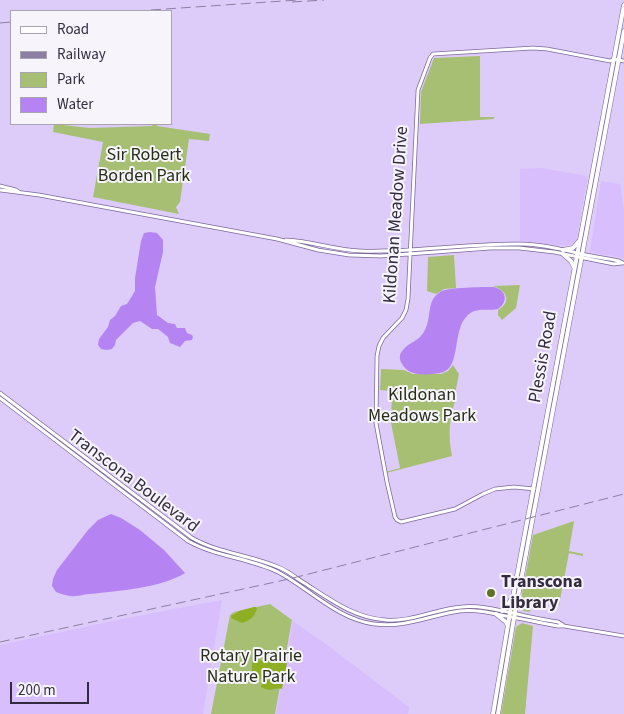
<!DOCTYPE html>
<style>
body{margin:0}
#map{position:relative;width:624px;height:714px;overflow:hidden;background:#ddccf9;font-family:"Source Sans 3",sans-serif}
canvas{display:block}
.legend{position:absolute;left:10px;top:10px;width:162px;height:115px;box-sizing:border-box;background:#f7f5fb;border:1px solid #a9a4b1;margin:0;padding:6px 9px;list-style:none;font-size:15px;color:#342b41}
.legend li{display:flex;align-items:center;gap:10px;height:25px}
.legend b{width:25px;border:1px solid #a9a4b1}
.scale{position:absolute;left:10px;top:682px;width:79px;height:22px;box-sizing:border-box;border:2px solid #342b41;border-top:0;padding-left:6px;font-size:15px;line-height:18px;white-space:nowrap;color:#342b41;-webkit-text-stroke:4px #f7f5fb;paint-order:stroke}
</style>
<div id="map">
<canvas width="624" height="714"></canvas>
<ul class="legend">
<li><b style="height:6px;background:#fff"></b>Road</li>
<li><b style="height:6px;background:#8d7fa2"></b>Railway</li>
<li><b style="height:14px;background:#a7bf73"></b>Park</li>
<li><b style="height:14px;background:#b584f2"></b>Water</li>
</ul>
<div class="scale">200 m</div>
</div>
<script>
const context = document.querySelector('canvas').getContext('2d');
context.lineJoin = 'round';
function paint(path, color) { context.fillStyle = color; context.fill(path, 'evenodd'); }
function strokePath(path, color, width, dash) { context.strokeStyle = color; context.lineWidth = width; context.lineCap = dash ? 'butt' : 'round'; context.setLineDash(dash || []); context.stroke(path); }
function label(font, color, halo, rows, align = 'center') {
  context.font = font + ' "Source Sans 3",sans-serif'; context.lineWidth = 4; context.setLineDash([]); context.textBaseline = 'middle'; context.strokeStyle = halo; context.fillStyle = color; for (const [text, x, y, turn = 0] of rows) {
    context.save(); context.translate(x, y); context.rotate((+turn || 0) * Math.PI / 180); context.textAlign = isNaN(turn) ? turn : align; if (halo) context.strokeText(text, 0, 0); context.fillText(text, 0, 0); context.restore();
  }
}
const built = new Path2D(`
 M541 168 588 176 577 237 574 242 568 246 520 241V169Z
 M601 181 620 184 624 211V258L590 252Z
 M222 600 203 714H0V645L127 618Z
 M293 621 323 642 409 707 408 714H276Z`);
const green = new Path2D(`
 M480 56V117H494V119L420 124 421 92 434 58Z
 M54 124 90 128 152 126 153 124H157V126L210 134 209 141 189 139 180 202 176 207 179 214 93 197 103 142 53 132Z
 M454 255 456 288 444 289 436 294 427 291 428 257Z
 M520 285 516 308 502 320 498 315V310C513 301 506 290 493 286Z
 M453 365 459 374 455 394 456 399C449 417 448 437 452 456L386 473V472L400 468 391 423 392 391 380 390 381 369 404 370 413 374H441L448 371Z
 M574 521 569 551 583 554V556L569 553 559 605 532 599 530 612 523 611 520 605 533 535Z
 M270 604 292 620 275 714H211L230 615 234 612Z
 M522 623 533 626 525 714H501L516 627Z`);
const forest = new Path2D(`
 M254 607H256L257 609C254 617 251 620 242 623L231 618 232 615 235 614 239 611Z
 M254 657 262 661 278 657 283 663H287L282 689C273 687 271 693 261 687L262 680 252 674V659Z`);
const water = new Path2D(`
 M150 232 157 233 163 240V252L155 287 157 315 168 323 175 324 177 328H185L187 333 192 335 193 337 192 340 185 341 180 347 170 343 168 337 158 329H152L140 321 133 323 116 340 115 345 112 349 107 350 101 349 98 345 99 339 108 327 110 320 115 316 121 306 127 304 135 291V278L141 241 144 233Z
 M494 287C506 290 509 301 498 309 489 311 480 308 472 312 449 325 464 369 440 373 427 375 409 377 402 364 399 359 399 354 403 350 410 341 419 342 425 330 432 316 426 301 440 292 448 287 483 287 494 287Z
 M111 514 121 518 140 530 164 550 185 573C161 588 118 591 90 594 85 594 80 596 75 596 69 597 62 594 56 592L52 586 53 579 57 570 88 530 98 520Z`);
const tertiary = new Path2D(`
 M0 186 16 190 19 192
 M0 190 39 195 277 239 318 250 349 255 381 256 491 248H519L554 252 614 264 622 263
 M286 240C311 241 335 250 361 251 414 253 468 243 521 244 541 244 562 249 581 254 594 257 606 258 619 261L623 263
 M0 393 192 538C218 553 250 555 278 567 286 570 294 576 301 581 328 598 353 618 386 620 412 622 436 609 461 607 479 605 499 610 517 614 531 617 544 620 558 622L563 625
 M0 398 188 541C216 557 250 558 278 572 310 589 337 619 374 624 407 628 430 615 460 611 476 609 491 613 506 616 523 619 541 623 558 626H564L624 636
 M534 489 514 487 495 489 483 494 455 509 401 522 397 520 395 517 387 482 376 423 377 356 379 346 383 338 402 318 406 310 408 299 418 90 430 58 433 54 533 48 547 49 610 61 614 59 624 61`);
const secondary = new Path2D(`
 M563 250 573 248 579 241
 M563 254 571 261 574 267
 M502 611 505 609 512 598
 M496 614 506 622 507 624
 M493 714 510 613 624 5
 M498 714 514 618 624 31`);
const rail = new Path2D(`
 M292 2 324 0
 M136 11 298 0
 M0 23 11 22
 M0 642 289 579 624 494`);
const markers = [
 [491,593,5,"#5e7323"]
];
const parkNames = [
 ["Sir Robert",144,156],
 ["Borden Park",144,177],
 ["Kildonan",422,396],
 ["Meadows Park",422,417],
 ["Rotary Prairie",251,657],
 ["Nature Park",251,678]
];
const streetNames = [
 ["Kildonan Meadow Drive",397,215,-86],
 ["Plessis Road",544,357,-80],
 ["Transcona Boulevard",133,482,37]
];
const poiNames = [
 ["Transcona",501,583],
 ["Library",501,604]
];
paint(built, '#d8befd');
paint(green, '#a7bf73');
paint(forest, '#8eaf23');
paint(water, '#b584f2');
strokePath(tertiary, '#7c679a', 4.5);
strokePath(secondary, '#7c679a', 5);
strokePath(tertiary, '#fff', 3);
strokePath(secondary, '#fff', 4);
strokePath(rail, '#8d7fa2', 1, [10, 5]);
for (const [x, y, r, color] of markers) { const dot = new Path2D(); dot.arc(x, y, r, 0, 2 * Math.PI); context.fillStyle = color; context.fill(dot); strokePath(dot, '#f7f5fb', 2); }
label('18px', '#272e18', '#f7f5fb', parkNames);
label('18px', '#342b41', '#f7f5fb', streetNames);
label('bold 18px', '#342b41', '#f7f5fb', poiNames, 'left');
</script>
